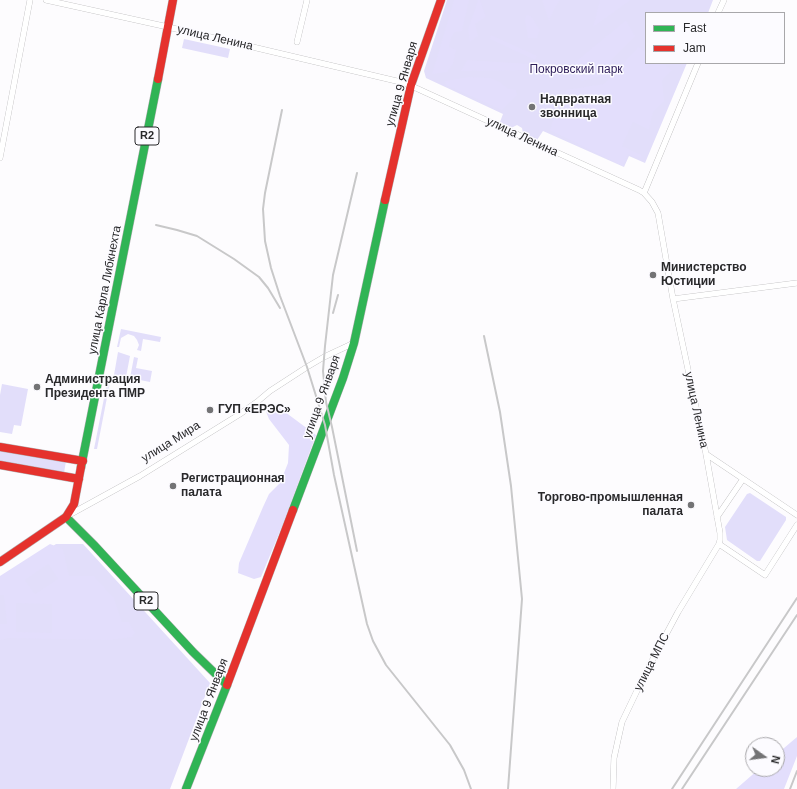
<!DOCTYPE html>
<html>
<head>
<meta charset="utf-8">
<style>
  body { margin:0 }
  #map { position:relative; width:797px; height:789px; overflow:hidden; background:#fdfcfe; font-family:Helvetica,sans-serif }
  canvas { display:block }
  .legend { position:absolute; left:645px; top:12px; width:140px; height:52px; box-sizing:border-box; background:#fcfbff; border:1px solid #a8a7aa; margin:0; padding:5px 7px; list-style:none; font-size:12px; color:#29292b }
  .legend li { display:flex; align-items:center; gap:8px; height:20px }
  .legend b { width:20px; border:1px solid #a8a7aa }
  .north { position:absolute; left:745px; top:737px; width:40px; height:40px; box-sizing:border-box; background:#fcfbff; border:1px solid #a8a7aa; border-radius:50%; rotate:104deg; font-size:11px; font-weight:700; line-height:16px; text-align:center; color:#29292b }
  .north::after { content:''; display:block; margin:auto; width:14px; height:18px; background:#737375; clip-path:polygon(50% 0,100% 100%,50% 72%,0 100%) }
</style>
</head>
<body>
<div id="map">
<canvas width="797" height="789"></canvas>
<ul class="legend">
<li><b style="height:5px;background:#30b455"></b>Fast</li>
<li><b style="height:5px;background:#e5322d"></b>Jam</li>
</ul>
<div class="north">N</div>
</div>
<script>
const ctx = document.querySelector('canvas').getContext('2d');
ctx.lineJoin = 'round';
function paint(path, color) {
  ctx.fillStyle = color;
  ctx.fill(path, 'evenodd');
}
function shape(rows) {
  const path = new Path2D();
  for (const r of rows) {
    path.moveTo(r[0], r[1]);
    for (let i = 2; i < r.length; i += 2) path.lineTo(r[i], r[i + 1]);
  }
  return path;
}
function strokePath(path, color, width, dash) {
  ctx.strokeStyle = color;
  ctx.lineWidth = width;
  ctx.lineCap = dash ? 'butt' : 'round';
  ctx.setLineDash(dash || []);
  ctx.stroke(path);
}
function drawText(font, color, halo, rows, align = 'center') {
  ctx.font = font + ' Helvetica,sans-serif';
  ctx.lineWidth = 3;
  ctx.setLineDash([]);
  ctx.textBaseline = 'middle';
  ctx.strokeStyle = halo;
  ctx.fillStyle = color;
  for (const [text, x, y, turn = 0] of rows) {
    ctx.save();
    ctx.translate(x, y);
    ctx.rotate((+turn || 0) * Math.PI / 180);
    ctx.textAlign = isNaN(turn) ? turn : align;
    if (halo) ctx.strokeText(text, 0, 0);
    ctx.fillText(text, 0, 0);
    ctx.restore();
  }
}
paint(shape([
  [447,0,713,0,708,13,646,13,646,63,687,63,645,163,629,156,624,167,543,131,537,140,523,133,522,128,517,125,511,128,500,122,503,114,426,78,424,71],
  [184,39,230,49,228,58,182,48],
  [121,329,161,337,160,342,143,339,141,351,137,350,139,345,137,340,134,336,128,334,121,338,119,347,117,347],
  [118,352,130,356,126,377,114,375],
  [134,357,138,358,136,368,152,371,150,382,130,378],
  [108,382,110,382,97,449,94,449,107,383],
  [2,384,28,389,21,426,14,425,12,434,0,432,0,395],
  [0,449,66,461,64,473,0,461],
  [750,493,786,517,786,520,760,561,757,561,727,540,725,527,747,494],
  [56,544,83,544,210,683,170,789,0,789,0,581]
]), '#e2defa');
paint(shape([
  [454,0,469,0,462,31,455,32,451,38,449,47,456,50,453,64,447,72,432,74],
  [478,0,480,0,486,17,475,24,478,36,470,42,468,29],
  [542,0,560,0,554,10,549,21],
  [600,0,631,0,593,27],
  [526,15,531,16,540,30,537,38,528,38,525,20],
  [626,20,635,36,610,61,608,74,582,81,572,74,575,62],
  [491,35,537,56,535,60,490,39],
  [638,47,646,52,646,63,662,63,672,70,662,81,664,101,653,112,649,130,633,122,622,146,641,155,642,158,634,157,628,154,623,166,550,130,560,99,566,90,604,84],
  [467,60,529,64,526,70,461,71],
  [469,77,491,78,501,83,509,89,516,90,517,95,502,110,446,85,445,81],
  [268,404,281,409,316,435,283,524,261,577,254,579,238,573,239,563,263,507,269,494,280,483,288,463,289,445,269,419,265,409],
  [50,544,63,549,69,576,94,576,114,598,122,622,129,622,135,633,132,637,109,640,9,638,0,640,0,624,7,624,4,595,0,595,0,576],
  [48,564,58,579,35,594,25,580],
  [16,603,52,604,52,633,16,632],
  [797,737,797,756,784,789,736,789,759,769,777,769,777,754]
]), '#e3defc');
const street = shape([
  [46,0,168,27,405,83,639,190,644,193,652,202,658,213,673,299,706,454,720,533,720,540,719,544,678,612,645,674,622,722,614,758,613,789],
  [718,13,724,0],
  [297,42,307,0],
  [0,158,30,0],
  [644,193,698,63],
  [673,299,797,283],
  [706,454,797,515],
  [69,515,140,476,240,414,257,402,270,391,307,367,324,357,354,343],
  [717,517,743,479],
  [719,544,765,575,797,525]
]);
const fast = shape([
  [81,467,158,79],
  [293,510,343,378,354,343,385,200],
  [66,517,94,545,193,652,227,685,186,789]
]);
const jam = shape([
  [158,79,173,0],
  [385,200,411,85,441,0],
  [0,447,83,461],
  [0,465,79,479],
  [0,562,66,517,74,504,81,467],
  [227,685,293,510]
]);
strokePath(street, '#b1b0b2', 6);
strokePath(fast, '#b1b0b2', 9);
strokePath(jam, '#b1b0b2', 9);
strokePath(street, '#fff', 5.5);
strokePath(fast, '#30b455', 8);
strokePath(jam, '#e5322d', 8);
strokePath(shape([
  [282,110,265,193,263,209,265,241,271,268,280,296,307,367,325,425,334,475,367,624,373,641,386,665,450,745,464,770,471,789],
  [156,225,177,230,197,236,234,259,259,277,268,288,280,308],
  [333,313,338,295],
  [484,336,500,412,511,486,522,599,508,789],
  [357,551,332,427,326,402,323,371,325,346,333,275,357,173],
  [672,789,797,598],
  [682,789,797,615],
  [790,789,797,771]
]), '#c8c8c9', 2);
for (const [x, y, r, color] of [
  [532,107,4,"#737375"],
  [653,275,4,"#737375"],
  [37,387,4,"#737375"],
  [210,410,4,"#737375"],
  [173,486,4,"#737375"],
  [691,505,4,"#737375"]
]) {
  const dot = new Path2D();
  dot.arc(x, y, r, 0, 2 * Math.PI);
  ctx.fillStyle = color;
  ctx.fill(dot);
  strokePath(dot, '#fcfbff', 1.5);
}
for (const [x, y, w] of [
  [147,136,24],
  [146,601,24]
]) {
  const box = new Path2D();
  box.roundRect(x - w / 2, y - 9, w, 18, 3);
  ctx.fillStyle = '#fcfbff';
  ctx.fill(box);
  strokePath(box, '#29292b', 1);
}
drawText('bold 11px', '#29292b', null, [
  ["R2",147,136],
  ["R2",146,601]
]);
drawText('12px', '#29292b', '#fcfbff', [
  ["улица Ленина",215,38,13],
  ["улица 9 Января",402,84,-74],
  ["улица Ленина",522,137,25],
  ["улица Карла Либкнехта",105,290,-79],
  ["улица 9 Января",322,397,-70],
  ["улица Ленина",696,410,78],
  ["улица Мира",171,442,-32],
  ["улица МПС",652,662,-63],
  ["улица 9 Января",209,700,-69]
]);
drawText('12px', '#2d1d59', '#fcfbff', [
  ["Покровский парк",576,70]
]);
drawText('bold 12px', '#29292b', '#fcfbff', [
  ["Надвратная",540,100],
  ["звонница",540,114],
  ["Министерство",661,268],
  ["Юстиции",661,282],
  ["Администрация",45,380],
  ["Президента ПМР",45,394],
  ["ГУП «ЕРЭС»",218,410],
  ["Регистрационная",181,479],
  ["палата",181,493],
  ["Торгово-промышленная",683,498,"right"],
  ["палата",683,512,"right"]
], 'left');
</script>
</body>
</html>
